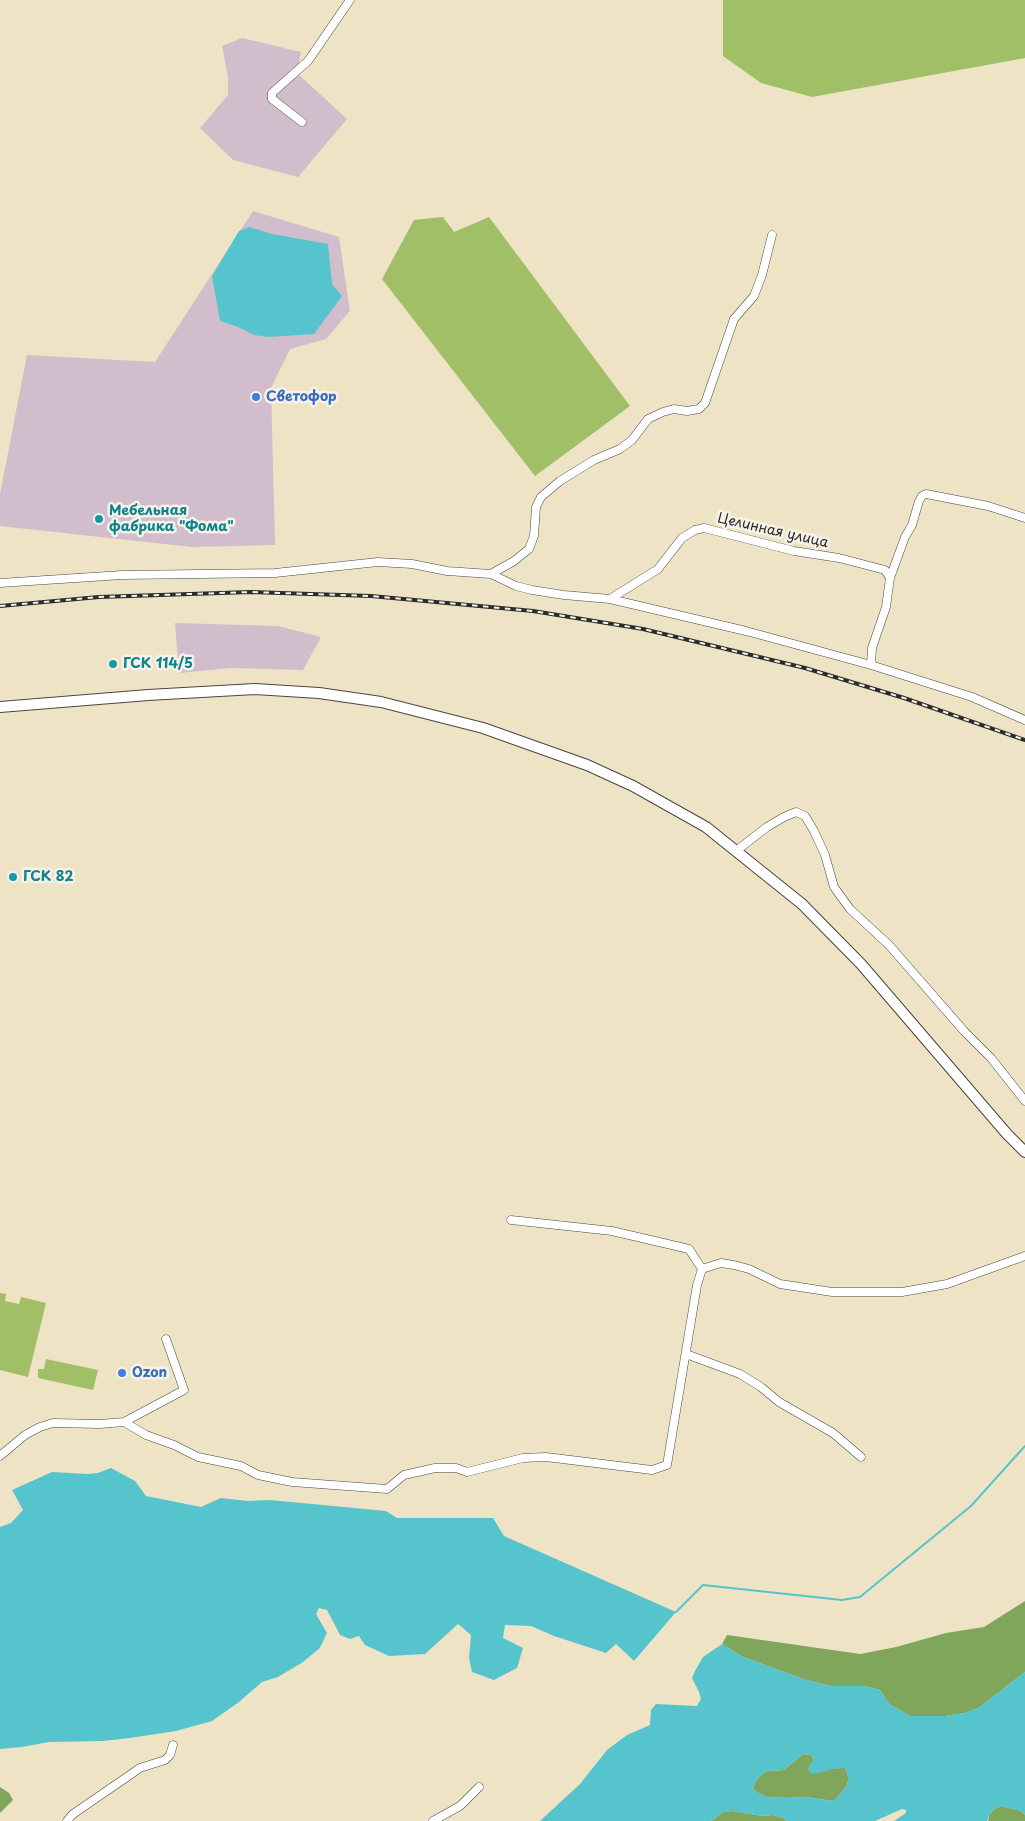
<!DOCTYPE html>
<html>
<head>
<meta charset="utf-8">
<style>
  body { margin:0 }
  canvas { display:block; background:#efe3c5 }
</style>
</head>
<body>
<canvas width="1025" height="1821"></canvas>
<script>
const ctx = document.querySelector('canvas').getContext('2d');
ctx.lineJoin = 'round';
function paint(path, color) {
  ctx.fillStyle = color;
  ctx.fill(path, 'evenodd');
}
function shape(rows) {
  const path = new Path2D();
  for (const r of rows) {
    path.moveTo(r[0], r[1]);
    for (let i = 2; i < r.length; i += 2) path.lineTo(r[i], r[i + 1]);
  }
  return path;
}
function strokePath(path, color, width, dash) {
  ctx.strokeStyle = color;
  ctx.lineWidth = width;
  ctx.lineCap = dash ? 'butt' : 'round';
  ctx.setLineDash(dash || []);
  ctx.stroke(path);
}
function drawText(font, color, halo, rows, align = 'center') {
  ctx.font = font + ' "Playpen Sans",sans-serif';
  ctx.lineWidth = 5;
  ctx.setLineDash([]);
  ctx.textBaseline = 'middle';
  ctx.strokeStyle = halo;
  ctx.fillStyle = color;
  for (const [text, x, y, turn = 0] of rows) {
    ctx.save();
    ctx.translate(x, y);
    ctx.rotate((+turn || 0) * Math.PI / 180);
    ctx.textAlign = isNaN(turn) ? turn : align;
    if (halo) ctx.strokeText(text, 0, 0);
    ctx.fillText(text, 0, 0);
    ctx.restore();
  }
}
paint(shape([
  [242,38,301,52,297,73,347,119,298,177,233,160,200,128,228,95,228,76,222,46],
  [253,211,339,237,350,311,326,339,290,349,271,388,275,545,192,547,0,526,0,494,27,355,155,362],
  [175,623,278,626,321,637,303,670,231,668,179,673]
]), '#d1bdcb');
paint(shape([
  [723,0,1025,0,1025,58,812,97,761,83,723,56],
  [443,217,454,232,489,217,630,406,535,476,382,279,414,220],
  [0,1293,6,1294,5,1301,19,1304,21,1297,46,1303,28,1377,0,1370],
  [46,1359,98,1370,93,1390,38,1378,38,1369,44,1369]
]), '#a1bf67');
paint(shape([
  [1025,1601,1025,1672,980,1707,965,1713,945,1716,910,1716,889,1704,880,1690,864,1686,831,1686,806,1680,743,1657,722,1644,727,1635,860,1654,896,1647,946,1633,984,1627],
  [803,1754,811,1755,814,1759,808,1769,845,1768,849,1779,846,1787,836,1799,833,1801,806,1797,787,1798,766,1797,756,1792,753,1789,755,1782,760,1776,767,1771,784,1770],
  [0,1787,9,1793,13,1800,0,1813],
  [1001,1806,1021,1811,1025,1815,1025,1821,988,1821,989,1815,994,1809],
  [731,1811,763,1816,772,1815,784,1818,787,1821,711,1821,723,1812]
]), '#80a65c');
paint(shape([
  [249,227,272,234,328,244,332,284,342,296,314,334,268,337,254,335,238,327,220,321,212,276,239,231],
  [111,1468,135,1481,146,1496,201,1507,221,1498,248,1501,270,1500,386,1511,397,1518,493,1518,504,1536,676,1612,634,1661,616,1644,606,1653,554,1636,531,1626,505,1625,503,1638,523,1648,517,1668,494,1680,472,1672,469,1658,471,1635,458,1624,425,1654,389,1656,365,1645,359,1636,350,1639,340,1635,327,1610,319,1608,316,1614,327,1633,320,1648,303,1662,278,1677,262,1682,239,1702,212,1721,176,1731,130,1738,103,1741,49,1742,22,1747,0,1749,0,1527,11,1523,23,1510,12,1490,52,1472,87,1474,98,1473],
  [722,1644,743,1657,806,1680,831,1686,864,1686,880,1690,889,1704,910,1716,945,1716,965,1713,980,1707,1025,1672,1025,1815,1021,1811,1001,1806,994,1809,989,1815,987,1821,894,1821,906,1813,906,1810,902,1809,875,1821,787,1821,784,1818,772,1815,763,1816,731,1811,723,1812,711,1821,540,1821,580,1784,607,1750,627,1735,650,1725,651,1710,656,1704,697,1706,701,1699,699,1692,692,1678,695,1671,703,1657],
  [803,1754,811,1755,814,1758,808,1769,810,1773,814,1774,833,1769,845,1768,849,1779,846,1787,836,1799,833,1801,806,1797,787,1798,767,1797,756,1792,753,1789,755,1782,760,1776,767,1771,784,1770]
]), '#56c4cd');
strokePath(shape([
  [676,1612,703,1585,842,1600,860,1597,971,1506,1025,1446]
]), '#56c4cd', 2);
const minor = shape([
  [302,122,272,99,272,93,308,61,350,0],
  [491,574,516,586,532,590,564,595,610,599,746,631,871,665,972,697,1025,720],
  [0,583,122,575,275,573,378,562,412,564,447,571,491,574,514,561,529,549,534,536,536,507,541,497,560,481,594,460,620,449,632,440,648,419,663,412,674,409,687,411,699,409,705,403,734,319,754,296,762,275,772,235],
  [610,599,658,569,682,538,695,530,704,528,794,551,839,558,885,570,890,578],
  [871,665,872,648,886,607,890,578,905,537,912,525,919,501,922,496,926,494,988,506,1025,518],
  [736,851,767,827,784,817,796,812,805,816,814,831,825,855,834,887,850,909,889,945,964,1031,991,1058,1025,1101],
  [511,1220,612,1231,689,1249,702,1269],
  [686,1354,740,1374,761,1387,779,1402,833,1433,861,1457],
  [124,1422,146,1435,174,1445,198,1457,241,1466,258,1475,292,1482,387,1489,404,1475,435,1468,456,1468,467,1472,523,1458,546,1457,652,1470,667,1465,697,1285,702,1269,721,1263,734,1265,749,1269,780,1284,832,1292,902,1292,947,1284,1025,1256],
  [0,1456,25,1435,40,1427,53,1423,100,1424,124,1422,184,1390,166,1339],
  [67,1821,73,1814,140,1768,165,1760,170,1755,173,1745],
  [433,1821,460,1806,479,1787]
]);
const major = shape([
  [0,707,148,695,255,689,319,693,381,702,483,728,587,765,633,786,706,827,802,904,861,964,1007,1134,1025,1152]
]);
strokePath(minor, '#484742', 9);
strokePath(major, '#484742', 12);
strokePath(minor, '#fff', 8);
strokePath(major, '#fff', 10);
const rail = shape([
  [0,606,99,597,251,592,371,596,533,611,643,629,805,668,904,698,1025,740]
]);
strokePath(rail, '#2b2b2b', 4);
strokePath(rail, '#f7f3e8', 2, [5.5]);
for (const [x, y, r, color] of [
  [256,397,5,"#3f7fe0"],
  [99,519,5,"#0f9aa8"],
  [113,664,5,"#0f9aa8"],
  [13,877,5,"#0f9aa8"],
  [122,1373,5,"#3f7fe0"]
]) {
  const dot = new Path2D();
  dot.arc(x, y, r, 0, 2 * Math.PI);
  ctx.fillStyle = color;
  ctx.fill(dot);
  strokePath(dot, '#f7f3e8', 2);
}
drawText('bold 14px', '#366cbe', '#f7f3e8', [
  ["Светофор",266,397],
  ["Ozon",132,1373]
], 'left');
drawText('bold 14px', '#0d838f', '#f7f3e8', [
  ["Мебельная",109,511],
  ["фабрика \"Фома\"",109,527],
  ["ГСК 114/5",123,664],
  ["ГСК 82",23,877]
], 'left');
drawText('14px', '#2b2b2b', '#f7f3e8', [
  ["Целинная улица",773,531,13]
]);
</script>
</body>
</html>
